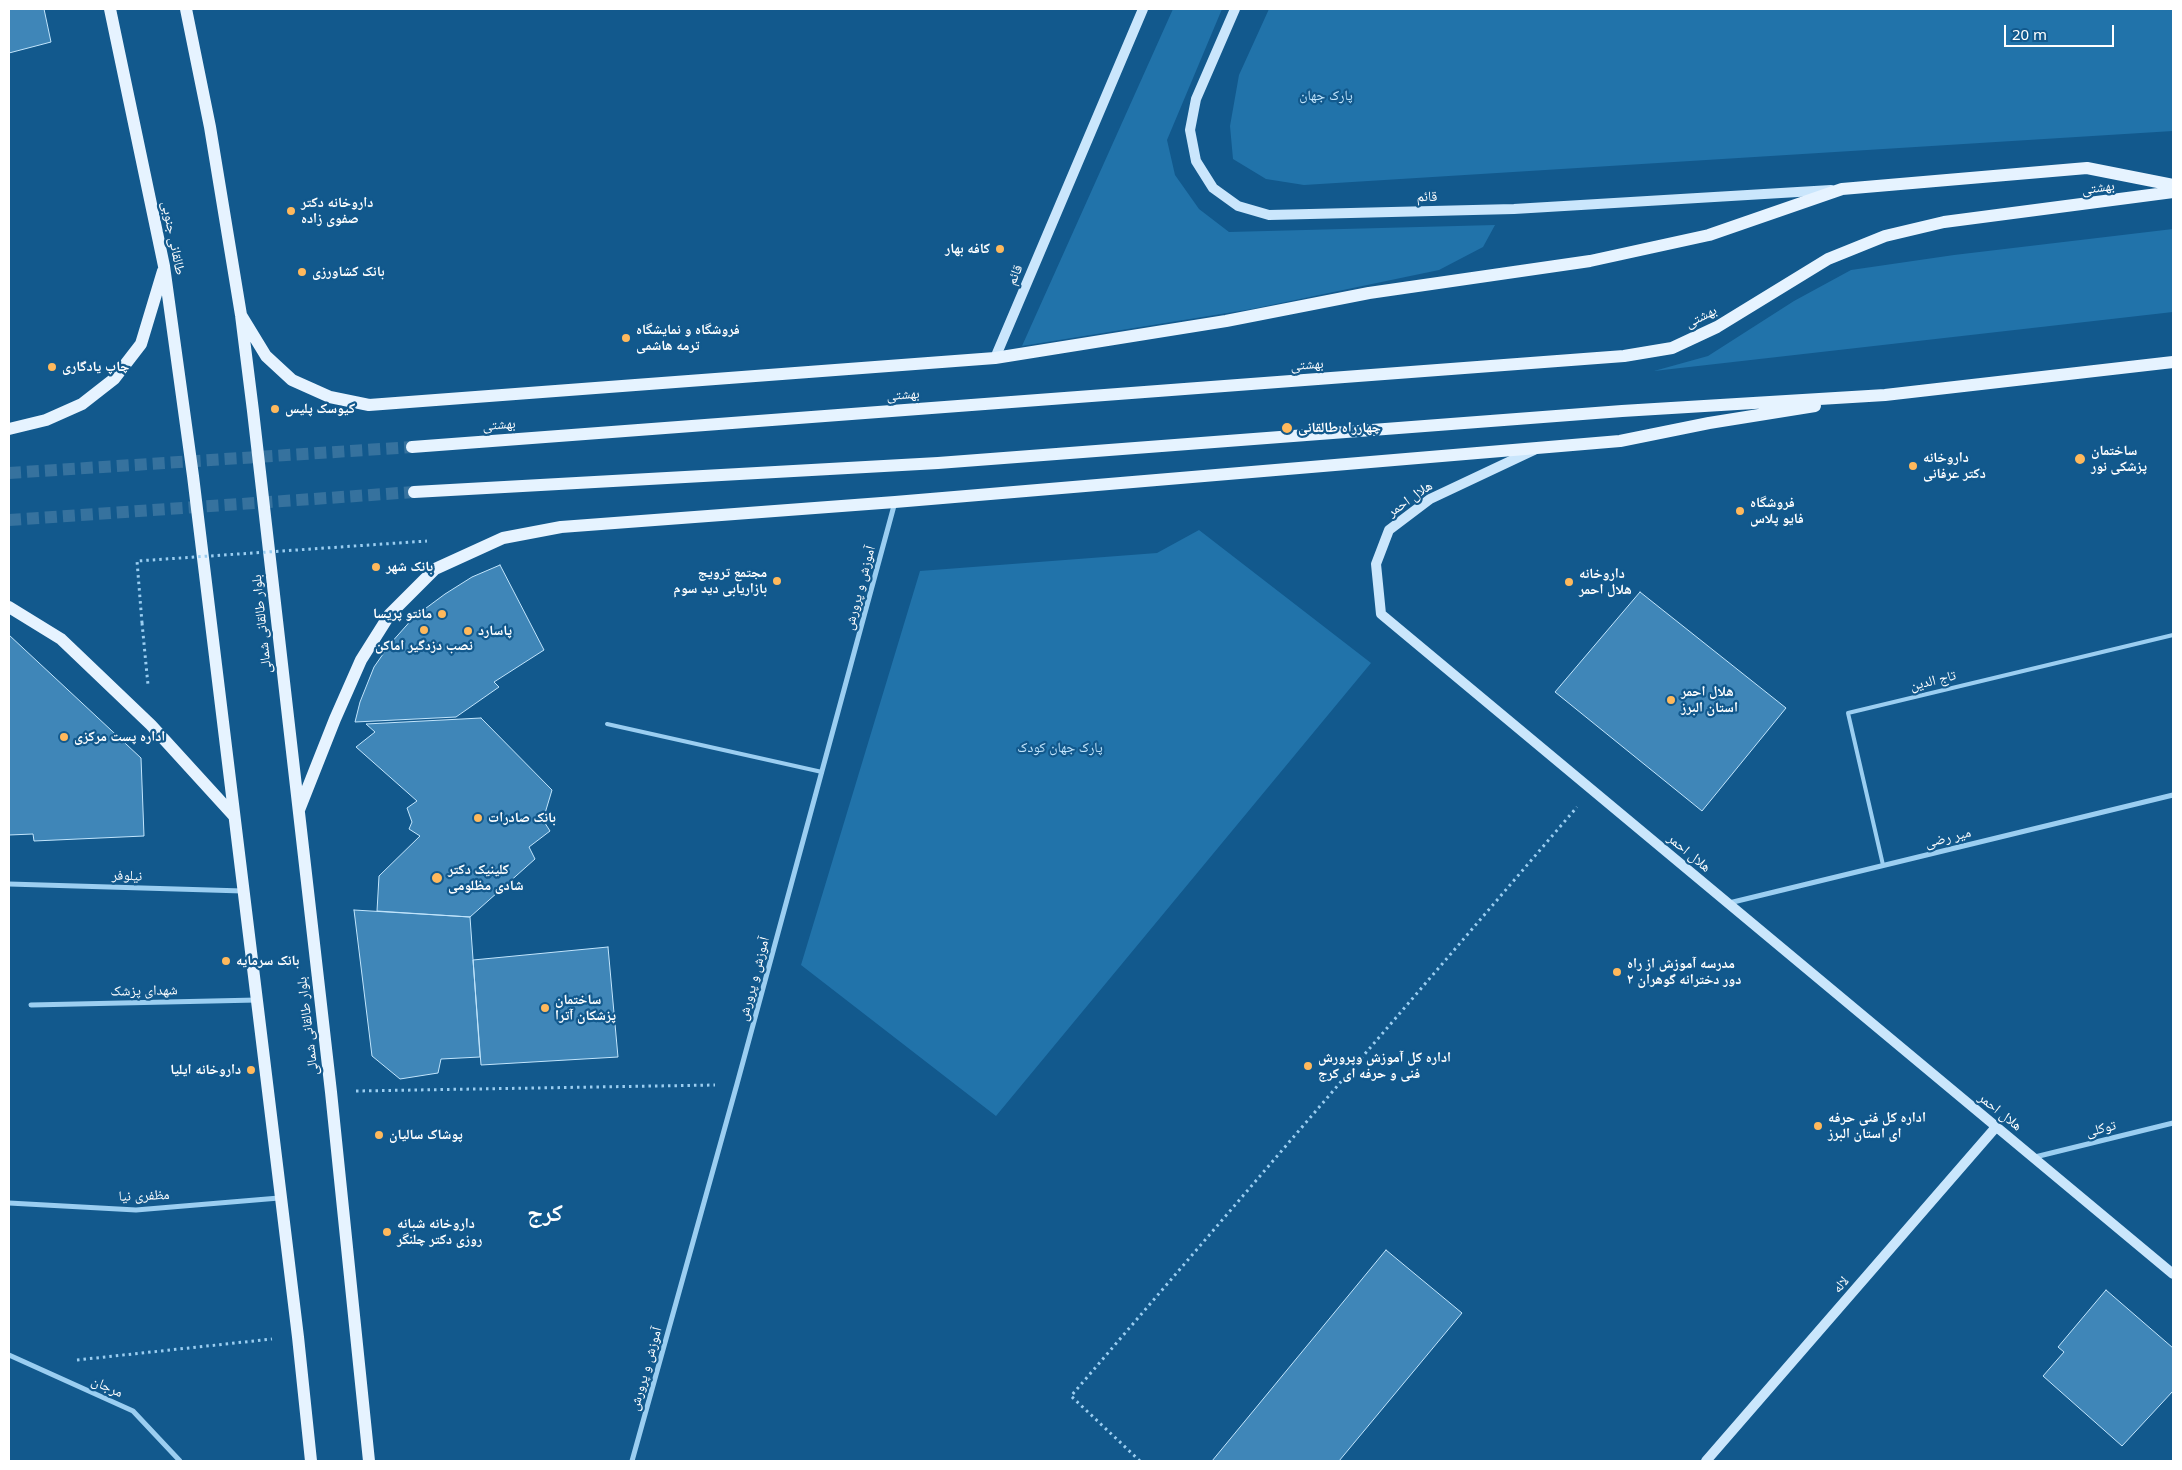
<!DOCTYPE html>
<html>
<head>
<meta charset="utf-8">
<style>
  body { margin:0 }
  #map { position:relative; width:2182px; height:1470px; overflow:hidden; background:#12598d; font-family:"Noto Sans",sans-serif }
  canvas { display:block }
  .frame { position:absolute; inset:0; border:10px solid #fff; pointer-events:none }
  .scale { position:absolute; left:2004px; top:25px; width:110px; height:22px; box-sizing:border-box; border:2px solid #fff; border-top:0; padding-left:6px; font-size:15px; line-height:18px; white-space:nowrap; color:#fff; -webkit-text-stroke:4px #12598d; paint-order:stroke }
</style>
</head>
<body>
<div id="map">
<canvas width="2182" height="1470"></canvas>
<div class="frame"></div>
<div class="scale">20 m</div>
</div>
<script>
const ctx = document.querySelector('canvas').getContext('2d');
ctx.lineJoin = 'round';
function paint(path, color) {
  ctx.fillStyle = color;
  ctx.fill(path, 'evenodd');
}
function shape(rows) {
  const path = new Path2D();
  for (const r of rows) {
    path.moveTo(r[0], r[1]);
    for (let i = 2; i < r.length; i += 2) path.lineTo(r[i], r[i + 1]);
  }
  return path;
}
function strokePath(path, color, width, dash) {
  ctx.strokeStyle = color;
  ctx.lineWidth = width;
  ctx.lineCap = dash ? 'butt' : 'round';
  ctx.setLineDash(dash || []);
  ctx.stroke(path);
}
function drawText(font, color, halo, rows, align = 'center') {
  ctx.font = font + ' "Noto Sans","Noto Naskh Arabic",sans-serif';
  ctx.lineWidth = 4.5;
  ctx.setLineDash([]);
  ctx.textBaseline = 'middle';
  ctx.strokeStyle = halo;
  ctx.fillStyle = color;
  for (const [text, x, y, turn = 0] of rows) {
    ctx.save();
    ctx.translate(x, y);
    ctx.rotate((+turn || 0) * Math.PI / 180);
    ctx.textAlign = isNaN(turn) ? turn : align;
    if (halo) ctx.strokeText(text, 0, 0);
    ctx.fillText(text, 0, 0);
    ctx.restore();
  }
}
paint(shape([
  [1173,9,1222,9,1167,140,1175,175,1199,209,1229,232,1495,225,1483,247,1439,270,1252,309,1022,346],
  [1269,9,2173,9,2173,131,1304,185,1266,179,1233,159,1230,126,1239,75],
  [2173,229,2173,312,1654,371,1708,356,1794,301,1851,270,1954,255],
  [1199,530,1371,663,996,1116,801,965,920,571,1157,553]
]), '#2173aa');
const building = shape([
  [9,9,44,9,51,42,9,53,9,9],
  [500,565,544,650,494,682,499,687,456,717,355,722,360,702,374,667,390,644,414,617,445,594,472,577,500,565],
  [1640,592,1786,708,1702,811,1555,692,1640,592],
  [9,635,141,758,144,836,34,841,33,834,9,835,9,635],
  [481,718,552,790,543,820,550,831,529,847,535,859,470,917,377,911,379,876,420,836,409,829,412,822,407,808,417,801,356,747,375,732,366,724,481,718],
  [354,910,470,917,480,1057,441,1059,438,1073,400,1079,372,1056,354,910],
  [608,947,618,1057,481,1065,473,960,608,947],
  [1386,1250,1462,1313,1339,1461,1212,1461,1386,1250],
  [2106,1290,2173,1348,2173,1391,2122,1446,2043,1376,2064,1352,2058,1347,2106,1290]
]);
paint(building, '#3f86b8');
strokePath(building, '#c2e5fc', 1);
strokePath(shape([
  [9,473,412,447],
  [9,520,414,492]
]), '#36729e', 12, [12, 6]);
strokePath(shape([
  [142,623,148,685],
  [356,1091,715,1085],
  [77,1360,272,1339],
  [1140,1461,1071,1396,1577,807]
]), '#9bcef1', 3, [2.5, 4]);
strokePath(shape([
  [607,724,822,772],
  [1883,865,1848,713,2173,635]
]), '#9bcef1', 4);
strokePath(shape([
  [9,884,243,891],
  [1729,903,2173,795],
  [31,1005,257,1000],
  [2035,1157,2173,1123],
  [9,1203,136,1210,279,1198],
  [9,1355,133,1411,180,1461],
  [632,1461,737,1084,895,502]
]), '#9bcef1', 5);
strokePath(shape([
  [1235,9,1196,99,1190,130,1196,161,1213,188,1238,206,1269,215,1514,209,1831,190],
  [995,358,1143,9],
  [1534,450,1430,499,1389,530,1376,564,1381,614,2173,1274],
  [1706,1461,1996,1127]
]), '#cae6fc', 10);
strokePath(shape([
  [110,9,164,266,193,476,298,1337,311,1461],
  [186,9,210,127,241,315,253,411,331,1092,369,1461],
  [241,315,266,356,292,380,330,397,369,405,995,358,1226,321,1369,293,1590,261,1709,235,1842,189,2087,168,2173,185],
  [9,429,46,420,82,404,114,379,141,344,163,271],
  [412,447,1624,356,1672,348,1717,327,1828,259,1885,236,1944,222,2173,192],
  [414,492,938,463,1622,411,1885,395,2173,362],
  [9,607,61,639,151,725,234,816],
  [299,810,335,719,361,660,390,614,435,569,503,538,561,527,895,502,1620,441,1709,423,1815,406]
]), '#e6f3ff', 12);
strokePath(shape([
  [142,623,137,561,427,541]
]), '#9bcef1', 3, [2.5, 4]);
for (const [x, y, r, color] of [
  [291,211,5,"#ffb95c"],
  [1000,249,5,"#ffb95c"],
  [302,272,5,"#ffb95c"],
  [626,338,5,"#ffb95c"],
  [52,367,5,"#ffb95c"],
  [275,409,5,"#ffb95c"],
  [1287,428,6,"#ffb95c"],
  [2080,459,6,"#ffb95c"],
  [1913,466,5,"#ffb95c"],
  [1740,511,5,"#ffb95c"],
  [376,567,5,"#ffb95c"],
  [777,581,5,"#ffb95c"],
  [1569,582,5,"#ffb95c"],
  [442,614,5,"#ffb95c"],
  [424,630,5,"#ffb95c"],
  [468,631,5,"#ffb95c"],
  [1671,700,5,"#ffb95c"],
  [64,737,5,"#ffb95c"],
  [478,818,5,"#ffb95c"],
  [437,878,6,"#ffb95c"],
  [226,961,5,"#ffb95c"],
  [1617,972,5,"#ffb95c"],
  [545,1008,5,"#ffb95c"],
  [1308,1066,5,"#ffb95c"],
  [251,1070,5,"#ffb95c"],
  [1818,1126,5,"#ffb95c"],
  [379,1135,5,"#ffb95c"],
  [387,1232,5,"#ffb95c"]
]) {
  const dot = new Path2D();
  dot.arc(x, y, r, 0, 2 * Math.PI);
  ctx.fillStyle = color;
  ctx.fill(dot);
  strokePath(dot, '#12598d', 2);
}
drawText('14px', '#c2e5fc', '#12598d', [
  ["پارک جهان",1326,96],
  ["پارک جهان کودک",1060,748]
]);
drawText('14px', '#fff', '#12598d', [
  ["بهشتى",2098,188,-8],
  ["قائم",1427,197,-1],
  ["طالقانی جنوبی",173,238,79],
  ["قائم",1015,275,-67],
  ["بهشتى",1701,317,-27],
  ["بهشتى",1307,365,-4],
  ["بهشتى",903,395,-4],
  ["بهشتى",499,425,-4],
  ["هلال احمر",1410,499,-35],
  ["آموزش و پرورش",860,588,-75],
  ["بلوار طالقانی شمالی",262,624,-96],
  ["تاج الدین",1933,681,-14],
  ["میر رضی",1948,838,-14],
  ["هلال احمر",1689,853,40],
  ["نیلوفر",127,876,2],
  ["آموزش و پرورش",754,979,-75],
  ["شهدای پزشک",144,991,-1],
  ["بلوار طالقانی شمالی",308,1026,-97],
  ["هلال احمر",2000,1112,39],
  ["توکلی",2101,1129,-14],
  ["مظفری نیا",144,1196,-2],
  ["لاله",1841,1285,-49],
  ["آموزش و پرورش",646,1369,-74],
  ["مرجان",107,1387,24]
]);
drawText('bold 14px', '#fff', '#12598d', [
  ["داروخانه دکتر",301,203],
  ["صفوی زاده",301,219],
  ["کافه بهار",990,249,"right"],
  ["بانک کشاورزی",312,272],
  ["فروشگاه و نمايشگاه",636,330],
  ["ترمه هاشمى",636,346],
  ["چاپ یادگاری",62,367],
  ["کیوسک پلیس",285,409],
  ["چهارراه طالقانی",1298,428],
  ["ساختمان",2091,451],
  ["پزشکی نور",2091,467],
  ["داروخانه",1923,458],
  ["دکتر عرفانی",1923,474],
  ["فروشگاه",1750,503],
  ["فایو پلاس",1750,519],
  ["بانک شهر",386,567],
  ["مجتمع ترویج",767,573,"right"],
  ["بازاریابی دید سوم",767,589,"right"],
  ["داروخانه",1579,574],
  ["هلال احمر",1579,590],
  ["مانتو پریسا",432,614,"right"],
  ["پاسارد",478,631],
  ["نصب دزدگیر اماکن",424,646,"center"],
  ["هلال احمر",1681,692],
  ["استان البرز",1681,708],
  ["اداره پست مرکزی",74,737],
  ["بانک صادرات",488,818],
  ["کلینیک دکتر",448,870],
  ["شادی مظلومی",448,886],
  ["بانک سرمایه",236,961],
  ["مدرسه آموزش از راه",1627,964],
  ["دور دخترانه گوهران ۲",1627,980],
  ["ساختمان",555,1000],
  ["پزشکان آترا",555,1016],
  ["اداره کل آموزش وپرورش",1318,1058],
  ["فنی و حرفه ای کرج",1318,1074],
  ["داروخانه ایلیا",241,1070,"right"],
  ["اداره کل فنی حرفه",1828,1118],
  ["ای استان البرز",1828,1134],
  ["پوشاک سالیان",389,1135],
  ["داروخانه شبانه",397,1224],
  ["روزی دکتر چلنگر",397,1240]
], 'left');
drawText('bold 24px', '#fff', '#12598d', [
  ["کرج",545,1214]
]);
</script>
</body>
</html>
